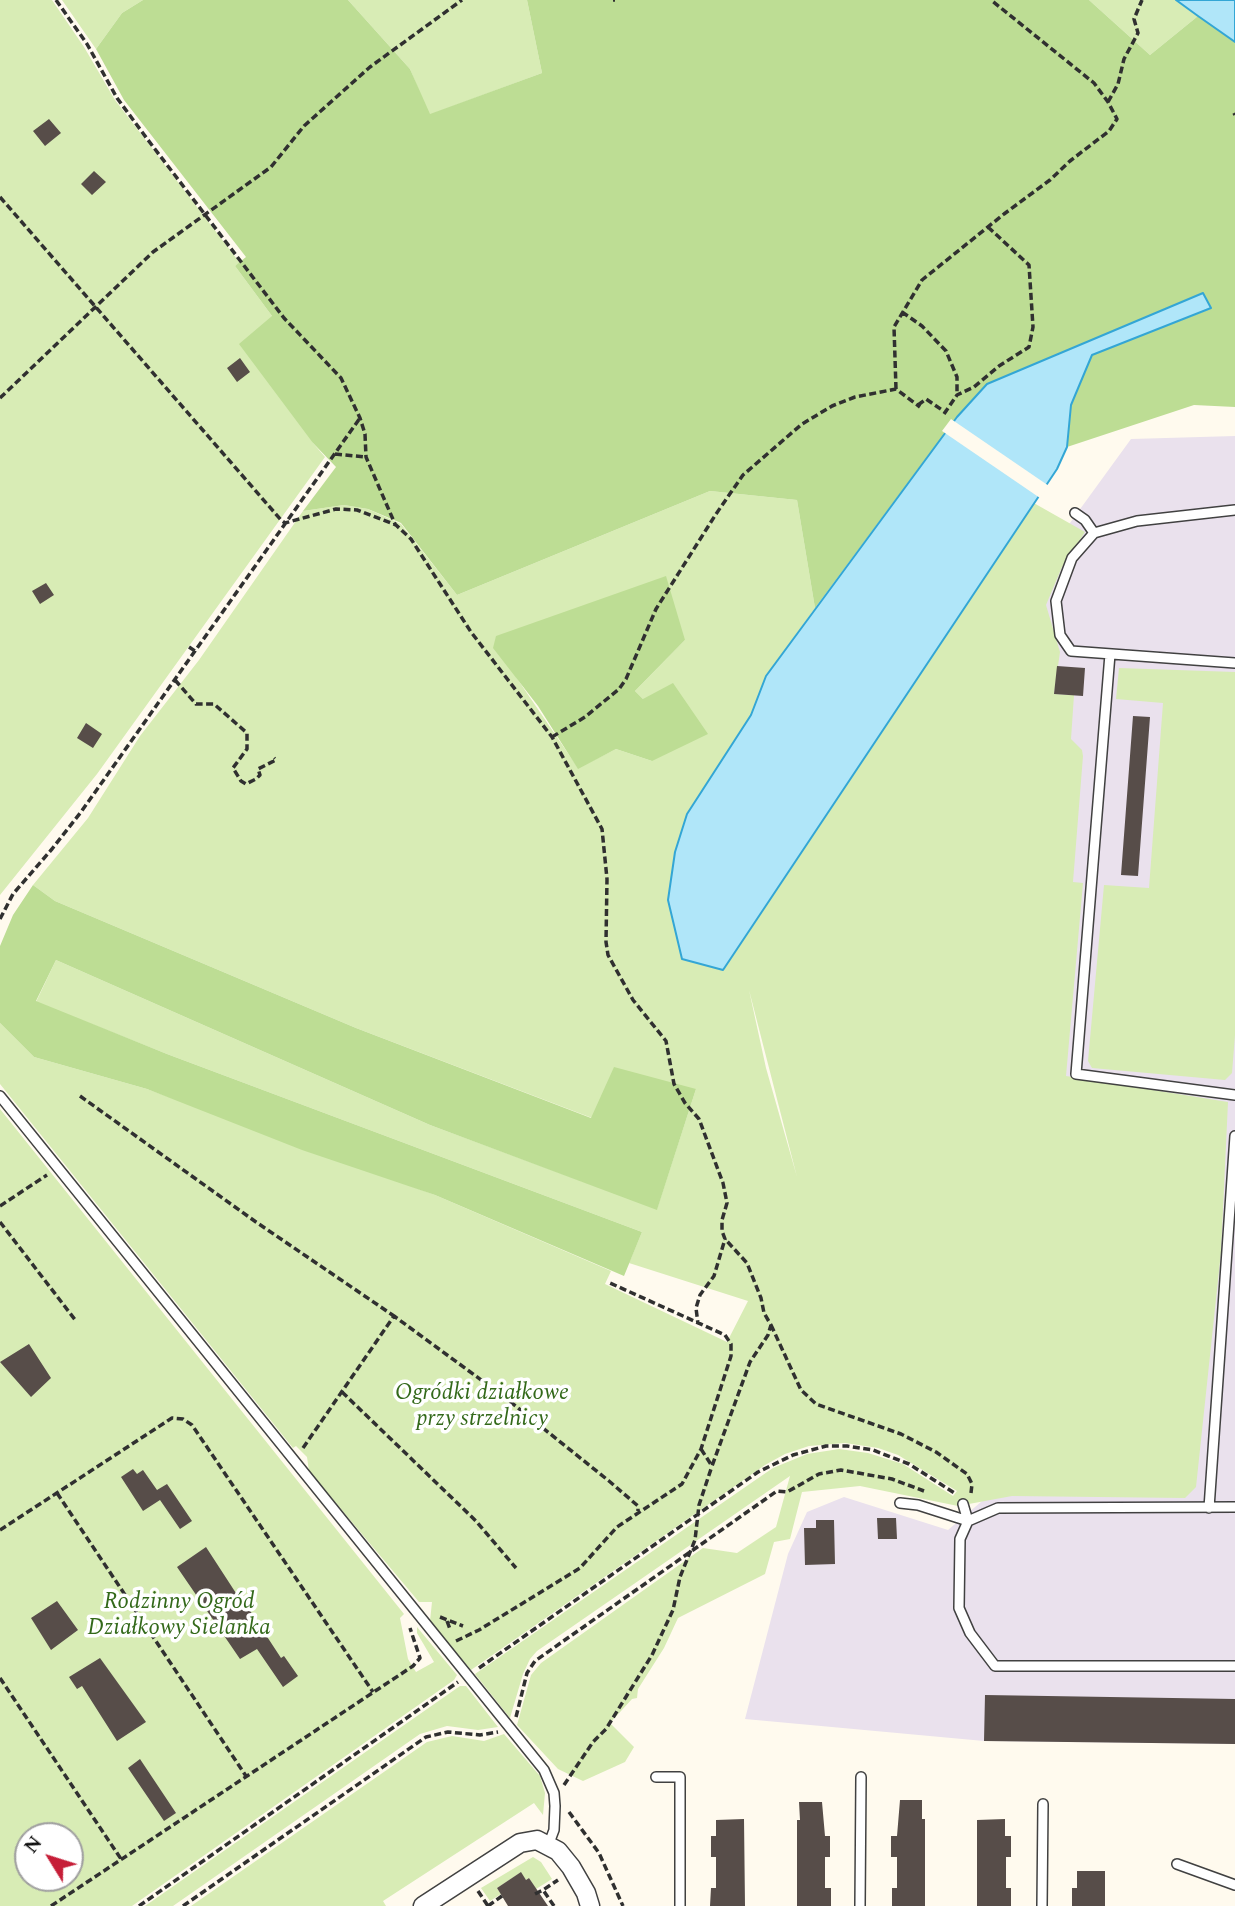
<!DOCTYPE html>
<html>
<head>
<meta charset="utf-8">
<style>
  body { margin:0 }
  #map { position:relative; width:1235px; height:1906px; overflow:hidden; background:#fffaee; font-family:Spectral,serif }
  canvas { display:block }
  .north { position:absolute; left:14px; top:1822px; width:70px; height:70px; box-sizing:border-box; background:#fff; border:2px solid #9f9f9f; border-radius:50%; rotate:308deg; font-size:19px; font-weight:700; line-height:28px; text-align:center; color:#0e0e0e }
  .north::after { content:''; display:block; margin:auto; width:24px; height:32px; background:#c61e38; clip-path:polygon(50% 0,100% 100%,50% 72%,0 100%) }
</style>
</head>
<body>
<div id="map">
<canvas width="1235" height="1906"></canvas>
<div class="north">N</div>
</div>
<script>
const ctx = document.querySelector('canvas').getContext('2d');
ctx.lineJoin = 'round';
function paint(path, color) {
  ctx.fillStyle = color;
  ctx.fill(path, 'evenodd');
}
function shape(rows) {
  const path = new Path2D();
  for (const r of rows) {
    path.moveTo(r[0], r[1]);
    for (let i = 2; i < r.length; i += 2) path.lineTo(r[i], r[i + 1]);
  }
  return path;
}
function strokePath(path, color, width, dash) {
  ctx.strokeStyle = color;
  ctx.lineWidth = width;
  ctx.lineCap = dash ? 'butt' : 'round';
  ctx.setLineDash(dash || []);
  ctx.stroke(path);
}
function drawText(font, color, halo, rows, align = 'center') {
  ctx.font = font + ' Spectral,serif';
  ctx.lineWidth = 7;
  ctx.setLineDash([]);
  ctx.textBaseline = 'middle';
  ctx.strokeStyle = halo;
  ctx.fillStyle = color;
  for (const [text, x, y, turn = 0] of rows) {
    ctx.save();
    ctx.translate(x, y);
    ctx.rotate((+turn || 0) * Math.PI / 180);
    ctx.textAlign = isNaN(turn) ? turn : align;
    if (halo) ctx.strokeText(text, 0, 0);
    ctx.fillText(text, 0, 0);
    ctx.restore();
  }
}
paint(shape([
  [1235,436,1235,1744,984,1741,745,1719,788,1554,807,1512,844,1497,948,1530,1028,1462,1022,589,1131,439]
]), '#eae1ed');
paint(shape([
  [0,0,52,0,84,47,115,100,240,263,235,266,272,316,313,443,325,457,97,774,0,895],
  [62,0,143,0,122,13,96,49],
  [348,0,527,0,542,73,429,115,410,69],
  [1089,0,1176,0,1198,16,1150,55],
  [710,491,797,500,815,608,766,676,751,715,687,814,722,969,1032,502,1085,532,1062,567,1046,605,1060,652,1054,694,1074,695,1071,739,1082,750,1083,756,1073,882,1083,883,1066,1076,1228,1102,1221,1252,1196,1487,1185,1498,1012,1496,958,1506,860,1486,802,1492,790,1539,774,1542,765,1574,678,1618,664,1648,638,1689,637,1698,632,1699,610,1723,634,1747,625,1762,583,1781,558,1769,517,1725,531,1675,541,1663,703,1548,737,1553,776,1527,790,1476,537,1651,530,1659,523,1674,510,1718,475,1674,754,1481,773,1468,807,1454,839,1449,868,1453,903,1464,953,1496,957,1491,898,1455,878,1448,845,1443,809,1446,785,1454,765,1465,471,1670,430,1621,432,1602,419,1602,309,1471,307,1457,296,1446,293,1448,0,1084,0,1023,34,1057,147,1089,435,1195,611,1271,605,1284,727,1342,748,1301,629,1263,642,1232,167,1054,36,1002,56,960,430,1125,657,1209,696,1089,592,1118,356,1028,55,901,33,885,88,818,140,736,199,660,303,511,344,505,368,509,401,524,457,595],
  [685,640,635,691,643,699,652,761,616,749,578,768,516,677],
  [749,990,797,1177,766,1068],
  [1119,668,1235,672,1235,1035,1232,1073,1225,1080,1092,1068,1088,1061,1104,885,1149,888,1163,703,1116,699],
  [0,1109,404,1614,400,1618,408,1659,416,1672,434,1662,417,1633,417,1627,457,1675,454,1680,132,1906,0,1906],
  [28,1836,70,1836,70,1878,28,1878],
  [460,1686,466,1686,498,1727,478,1730,447,1726,420,1734,173,1906,145,1906],
  [504,1734,540,1776,545,1793,543,1815,534,1803,383,1901,386,1906,191,1906,427,1742,452,1736,484,1741],
  [533,1857,541,1862,552,1879,536,1889,529,1878,526,1880,520,1873,497,1888,501,1894,490,1901,481,1888]
]), '#d8ecb5');
paint(shape([
  [143,0,348,0,410,69,430,114,542,73,527,0,1089,0,1150,55,1198,16,1235,42,1235,407,1194,405,1067,447,1071,406,1092,355,1210,309,1202,293,987,384,936,445,815,608,797,500,710,491,457,595,401,523,368,509,344,505,303,511,336,467,313,443,239,344,272,316,235,266,246,257,124,100,96,49,122,13],
  [666,576,685,640,635,691,643,699,673,683,708,734,652,761,616,749,578,769,538,706,493,648,496,636],
  [33,885,55,901,356,1028,591,1118,614,1067,696,1089,657,1210,430,1125,56,960,36,1001,167,1054,642,1232,624,1276,435,1195,302,1150,147,1089,34,1057,0,1023,0,946,13,915]
]), '#bddd94');
const water = shape([
  [1176,0,1235,0,1235,42,1198,16,1176,0],
  [1203,293,1211,308,1092,355,1071,405,1067,447,1057,469,723,970,682,959,668,900,675,852,687,814,751,715,766,676,957,417,987,384,1203,293]
]);
paint(water, '#b0e6f9');
strokePath(water, '#33a6d5', 2);
paint(shape([
  [951,419,1049,486,1040,498,942,431]
]), '#fffaee');
paint(shape([
  [49,119,61,133,45,146,33,131],
  [94,171,106,182,92,195,81,184],
  [240,358,250,372,237,382,227,368],
  [46,583,54,595,40,604,32,591],
  [1057,666,1085,668,1083,696,1054,694],
  [1133,716,1150,717,1138,876,1121,875],
  [86,723,102,734,93,748,77,738],
  [29,1344,51,1378,31,1397,0,1362],
  [133,1469,137,1474,143,1470,157,1490,167,1484,192,1521,180,1529,160,1500,143,1511,121,1477],
  [877,1518,896,1518,897,1539,878,1539],
  [816,1520,834,1520,835,1564,805,1565,804,1528,816,1528],
  [206,1547,245,1607,247,1606,281,1658,284,1656,298,1676,283,1687,257,1649,240,1659,177,1567],
  [57,1601,78,1630,51,1650,31,1618],
  [100,1658,146,1722,117,1741,82,1686,77,1689,69,1677],
  [985,1695,1235,1699,1235,1744,984,1741],
  [140,1759,176,1813,164,1821,128,1768],
  [900,1800,922,1800,922,1819,925,1819,925,1906,892,1906,892,1888,897,1888,897,1857,891,1857,891,1836,897,1836],
  [799,1802,822,1802,825,1836,830,1836,830,1857,825,1857,825,1888,831,1888,831,1906,797,1906,797,1820,800,1820],
  [744,1819,745,1906,710,1906,711,1888,716,1888,716,1857,711,1857,711,1836,716,1836,716,1820],
  [1005,1819,1005,1836,1011,1836,1011,1857,1006,1857,1006,1888,1011,1888,1011,1906,977,1906,977,1820],
  [1077,1871,1105,1871,1105,1906,1072,1906,1072,1888,1077,1888],
  [521,1872,526,1880,529,1878,548,1906,508,1906,497,1888]
]), '#574d49');
const lane = shape([
  [1235,510,1137,521,1094,533,1072,558,1056,601,1060,635,1071,651,1235,663],
  [1075,513,1085,520,1094,533],
  [1110,654,1076,1074,1235,1095],
  [0,1096,544,1770,554,1793,555,1806,554,1830,548,1846],
  [900,1503,918,1505,968,1521,960,1539,959,1608,970,1633,995,1666,1235,1666],
  [963,1504,968,1521,998,1508,1235,1507],
  [1209,1508,1235,1136],
  [656,1777,680,1777,680,1906],
  [1177,1864,1235,1885],
  [860,1906,861,1777],
  [1042,1906,1043,1804]
]);
const street = shape([
  [423,1906,520,1843,537,1840,558,1851,571,1867,586,1893,590,1906]
]);
strokePath(lane, '#414141', 12);
strokePath(street, '#414141', 21);
strokePath(shape([
  [56,0,87,44,117,98,148,140,284,318,341,378,360,418,365,434,366,457,395,524],
  [613,0,615,0],
  [1108,102,1118,84,1124,59,1138,33,1134,19,1142,0],
  [1234,113,1235,115],
  [0,197,281,520,285,523,336,509,357,510,396,525,411,539,471,632,552,737,602,829,607,879,606,942,608,955,633,1000,666,1041,674,1084,685,1103,699,1119,723,1183,727,1203,722,1220,722,1231,725,1239,714,1276,700,1295,696,1308,698,1324],
  [902,312,922,326,946,351,957,377,957,395],
  [896,389,894,327,922,280,1004,214,1050,180,1070,161,1109,131,1117,119,1108,102,1094,83,991,0],
  [0,398,153,252,271,167,304,126,370,67,462,0],
  [918,405,926,399,945,412],
  [944,414,957,395,974,387,999,366,1029,347,1033,327,1029,265,988,227],
  [335,454,366,457],
  [189,647,195,651],
  [175,680,196,704,214,704,247,733,247,749,233,768,241,781,246,784,256,779,260,775,258,769,276,760,274,758],
  [552,737,585,717,619,689,626,679,656,609,716,514,743,475,802,424,832,406,855,397,896,389,920,407],
  [0,919,13,894,52,849,81,812,360,418],
  [80,1096,256,1222,394,1316],
  [0,1206,47,1175],
  [0,1222,76,1321],
  [771,1325,801,1390,816,1404,901,1434,936,1452,967,1474,972,1484,971,1493],
  [342,1392,476,1521,516,1568],
  [303,1448,394,1316,503,1396,609,1481,638,1506,638,1511],
  [701,1449,712,1466,750,1362,768,1335,771,1325,764,1313,761,1298,747,1263,725,1239],
  [57,1493,246,1776],
  [0,1530,172,1418,183,1419,192,1425,373,1692],
  [440,1617,463,1626],
  [447,1621,450,1629],
  [456,1641,479,1630,580,1568,617,1527,682,1484,701,1449,731,1356,731,1344,725,1335,610,1283],
  [479,1668,758,1472,793,1455,826,1446,847,1446,873,1450,909,1464,956,1494],
  [0,1678,121,1859],
  [516,1717,527,1673,535,1661,777,1491,787,1492,819,1474,841,1470,892,1479,924,1491],
  [564,1785,593,1742,606,1729,652,1655,673,1610,680,1577,695,1540,699,1505,712,1466],
  [569,1812,599,1853,623,1906],
  [478,1891,488,1906],
  [535,1894,543,1890],
  [51,1906,413,1666,420,1658,410,1628],
  [139,1906,458,1682],
  [183,1906,426,1737,448,1732,480,1735,498,1732],
  [488,1906,502,1896],
  [554,1906,543,1890,558,1880]
]), '#303030', 3.5, [7, 3.5]);
strokePath(lane, '#fff', 9);
strokePath(street, '#fff', 18);
drawText('italic 23px', '#33691a', '#fff', [
  ["Ogródki działkowe",482,1394],
  ["przy strzelnicy",482,1420],
  ["Rodzinny Ogród",179,1603],
  ["Działkowy Sielanka",179,1629]
]);
</script>
</body>
</html>
